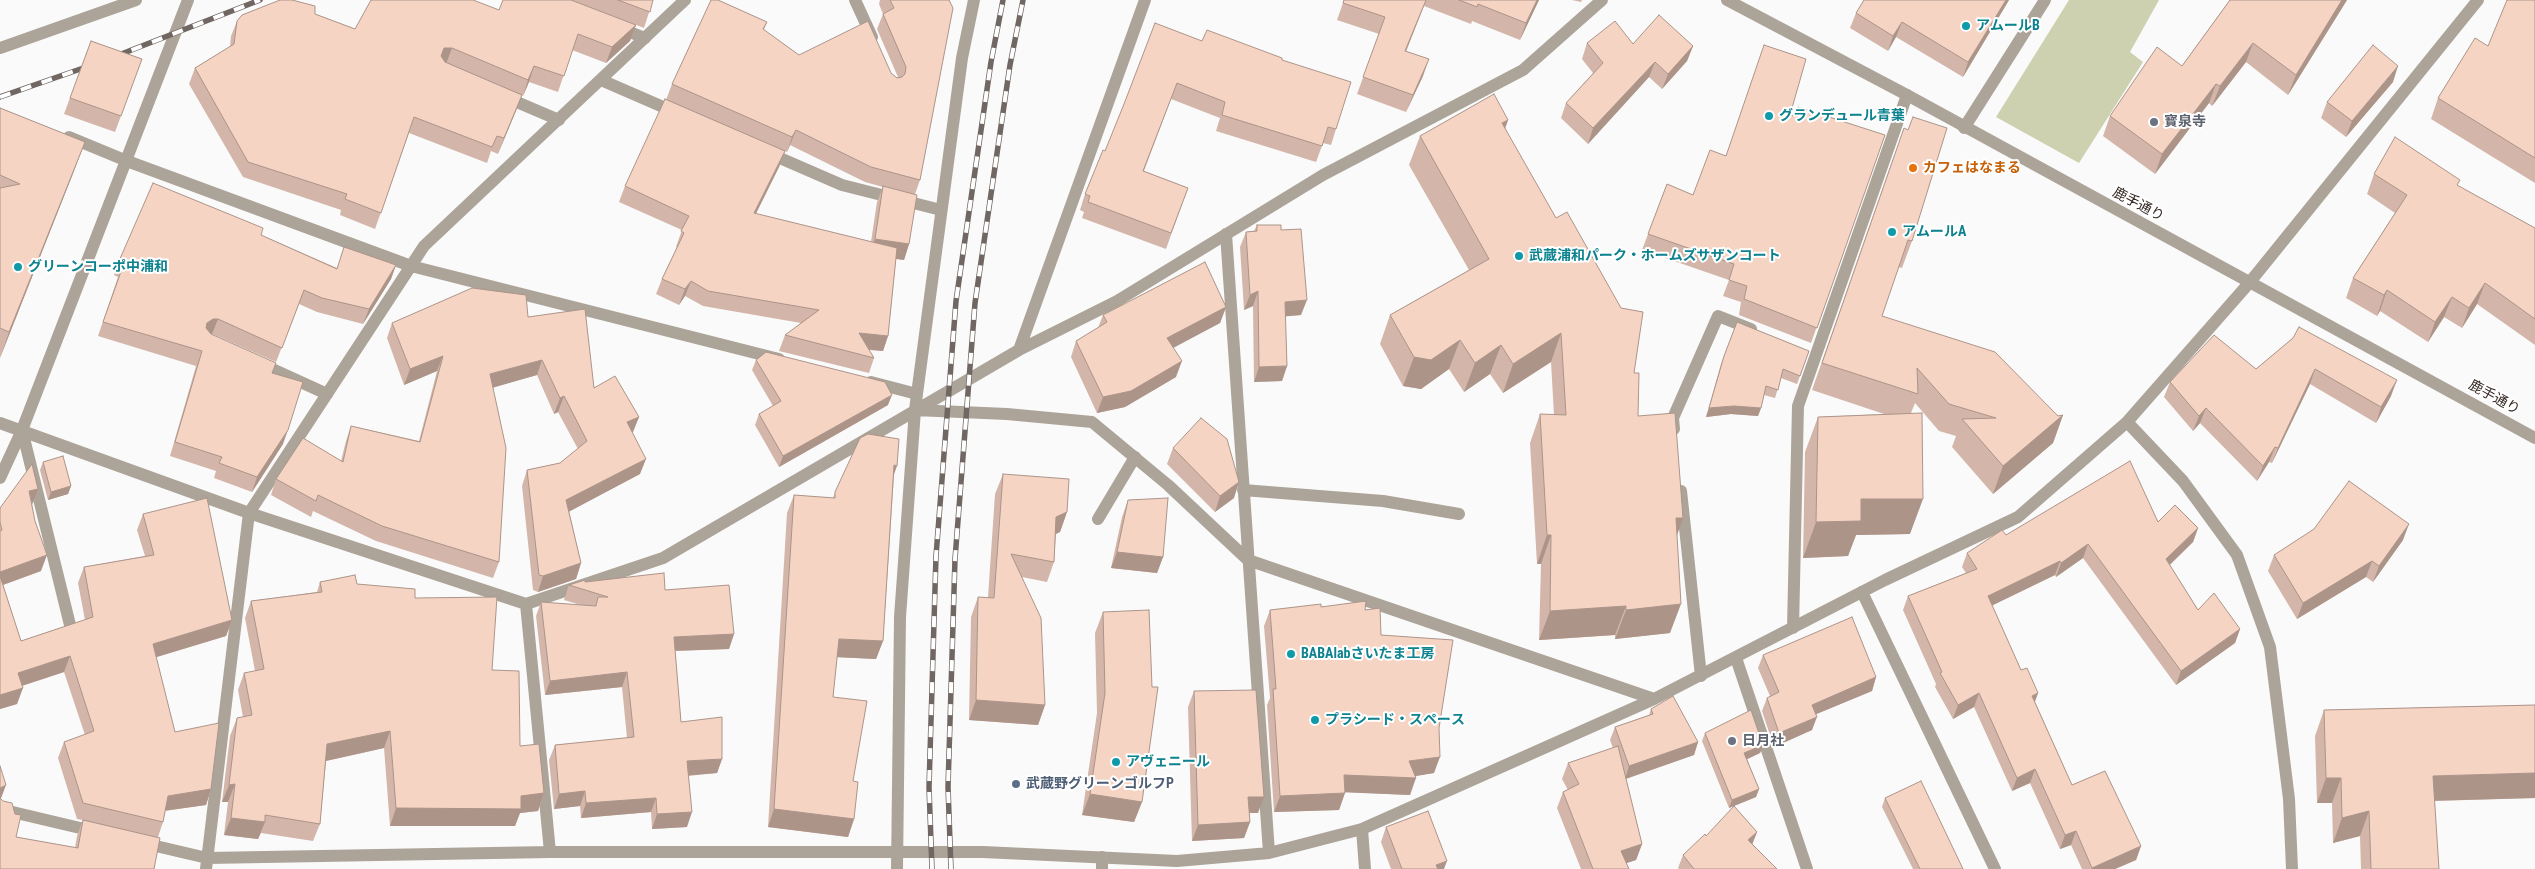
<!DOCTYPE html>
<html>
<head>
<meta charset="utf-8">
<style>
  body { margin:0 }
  canvas { display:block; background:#fafafa }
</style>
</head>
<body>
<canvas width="2535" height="869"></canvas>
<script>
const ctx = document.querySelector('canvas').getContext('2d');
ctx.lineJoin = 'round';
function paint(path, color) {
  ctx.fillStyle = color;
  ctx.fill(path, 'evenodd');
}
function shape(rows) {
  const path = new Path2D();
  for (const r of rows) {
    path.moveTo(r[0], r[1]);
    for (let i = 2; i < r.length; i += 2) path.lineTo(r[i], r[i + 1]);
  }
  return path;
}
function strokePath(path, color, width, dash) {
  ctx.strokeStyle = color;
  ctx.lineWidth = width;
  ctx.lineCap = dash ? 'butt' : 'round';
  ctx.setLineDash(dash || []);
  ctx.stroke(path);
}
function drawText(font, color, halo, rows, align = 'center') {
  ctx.font = font + ' "Roboto Condensed","Noto Sans JP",sans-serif';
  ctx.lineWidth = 4;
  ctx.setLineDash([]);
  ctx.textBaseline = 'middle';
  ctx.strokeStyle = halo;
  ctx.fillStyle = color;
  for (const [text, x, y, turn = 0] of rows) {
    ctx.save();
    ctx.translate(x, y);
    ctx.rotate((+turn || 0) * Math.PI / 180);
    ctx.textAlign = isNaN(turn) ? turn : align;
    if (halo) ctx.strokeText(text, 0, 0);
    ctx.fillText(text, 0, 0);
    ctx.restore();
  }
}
paint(shape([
  [2069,0,2159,0,2130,52,2143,62,2079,163,1996,117]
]), '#ced1b0');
strokePath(shape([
  [855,0,872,37],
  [617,27,645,38],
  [601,80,677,113],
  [505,97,559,120],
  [766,152,842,185,941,210],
  [259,363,327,394],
  [1674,429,1673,418,1718,316,1751,329],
  [22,430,70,625],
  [1681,491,1701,676],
  [1098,519,1135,457],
  [1862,592,1995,869],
  [1102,869,1102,857]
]), '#ada499', 12);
strokePath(shape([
  [0,48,136,0],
  [1964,128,2045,0],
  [69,137,127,161,411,266,779,359],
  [1226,234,1269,853],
  [1019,350,1145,0],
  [871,382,917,394,915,410,1007,414,1092,422,1168,485,1248,560,1654,699],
  [917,394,962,58,974,0],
  [2127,422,2183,481,2237,555,2270,647,2289,799,2292,869],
  [0,423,249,513,526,604,663,558,1019,350,1117,301,1323,175,1523,70,1602,0],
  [1243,490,1383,501,1459,514],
  [526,604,550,852],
  [1793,628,1798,406,1907,95],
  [1736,658,1807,869],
  [0,809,97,832],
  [1362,829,1365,869],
  [143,843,207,858,550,852,983,852,1177,861,1269,853,1362,829,1654,699,1885,580,2018,517,2127,422,2250,282,2478,0],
  [206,869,249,513,424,246,685,0],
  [897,869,900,617,915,410]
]), '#ada499', 12);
strokePath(shape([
  [1727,0,1907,95,2535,438],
  [0,478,22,430,188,0]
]), '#ada499', 12);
const rail = shape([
  [111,58,260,0],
  [0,97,92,65],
  [932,869,929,787,936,556,956,301,991,62,1003,0],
  [951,869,948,787,955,559,975,303,1010,65,1023,0]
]);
strokePath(rail, '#706763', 5.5);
strokePath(rail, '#fff', 4, [11]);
paint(shape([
  [503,0,653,0,644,28,603,12,636,25,630,41,606,63,572,50,558,92,529,82,523,96,522,95,498,154,491,151,487,163,409,133,375,229,340,215,341,210,243,177,189,84,195,68,230,47,231,36,237,21,315,14,355,29,499,10],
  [880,0,949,0,920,180,915,194,909,244,904,260,896,259,888,336,883,351,869,350,874,358,869,373,779,351,785,335,801,323,703,306,685,296,679,305,656,294,662,279,677,247,676,247,682,230,619,202,625,186,666,100,672,84,767,22,764,30,799,55,891,73,897,78,898,77,877,29,883,14,879,4],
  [790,145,865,182,883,187,877,202,871,242,756,214,779,167,785,151,787,152],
  [1344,0,1539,0,1520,40,1472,21,1471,24,1424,6,1406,52,1423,76,1406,112,1357,94,1379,34,1337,20],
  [1572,0,1582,0,1581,2],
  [2009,0,1963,77,1896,37,1888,51,1850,28,1856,13],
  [2230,0,2347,0,2288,95,2246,62,2212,106,2209,103,2155,174,2103,136,2110,116,2182,66],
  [2535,0,2535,183,2431,119,2438,98,2488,46],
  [91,41,142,59,115,132,64,114],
  [1202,41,1282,60,1336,129,1331,145,1323,143,1316,162,1216,131,1220,118,1171,99,1144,171,1188,188,1166,249,1082,218,1084,212,1080,210,1085,194,1105,151],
  [1587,43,1633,44,1693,46,1687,61,1662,89,1649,77,1588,144,1561,118,1566,103,1593,73,1582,59],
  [2393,82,2346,137,2321,118,2327,102],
  [0,108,85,142,72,176,0,358],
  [1790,115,1885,135,1811,343,1739,315,1741,302,1723,296,1729,280,1642,250,1667,184,1693,195,1726,156],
  [1508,120,1505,128,1634,373,1638,416,1677,534,1670,633,1615,639,1615,635,1539,640,1541,564,1537,564,1530,443,1540,414,1554,415,1551,362,1503,393,1490,374,1464,392,1449,369,1421,389,1403,386,1380,344,1390,315,1469,270,1409,165,1420,136],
  [1894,156,1912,241,1902,268,1898,267,1882,316,2058,416,2063,415,2053,443,1993,494,1952,447,1956,436,1939,431,1915,403,1911,413,1910,534,1856,535,1848,556,1803,558,1805,452,1818,417,1884,414,1812,390],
  [2374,174,2458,186,2535,228,2535,345,2477,304,2462,328,2444,317,2428,342,2380,311,2377,316,2346,298,2353,278,2395,213,2367,194],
  [1257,225,1281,230,1301,315,1285,316,1287,366,1282,381,1254,382,1253,306,1244,310,1240,247,1246,232,1254,231],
  [261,235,337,268,344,247,396,265,391,279,363,324,317,312,299,304,276,362,210,333,272,373,283,444,252,492,214,478,216,471,170,456,196,366,98,336,118,277,114,275,119,261],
  [1226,307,1220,323,1173,347,1176,377,1125,407,1097,413,1071,357,1076,341,1098,328,1103,315],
  [528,317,594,388,639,417,632,433,640,474,569,511,581,563,576,579,538,592,533,590,522,486,527,470,560,463,578,449,558,412,554,414,537,375,493,387,499,562,493,578,376,541,313,511,311,517,271,495,276,479,341,461,346,441,351,426,419,441,437,371,404,385,387,338,392,323],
  [1737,322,1809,351,1797,384,1781,378,1775,398,1764,395,1761,408,1758,416,1731,414,1706,417,1721,364],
  [2293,338,2391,396,2376,423,2310,384,2272,463,2269,462,2257,481,2200,423,2193,431,2164,397,2170,382,2256,369],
  [756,360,888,405,779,467,755,425,759,414,773,406,752,370],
  [1173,448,1234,498,1215,512,1167,464],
  [43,462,71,486,68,494,48,500,40,470],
  [1003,474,1067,512,1060,532,1056,534,1054,562,1047,582,1022,577,1045,705,1038,725,969,720,971,617,978,597,988,597,995,494],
  [894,476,883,641,876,659,837,657,833,697,853,781,854,819,848,837,768,827,787,513,794,495,833,498,835,492],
  [1128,500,1163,557,1157,573,1111,568,1122,517],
  [32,505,41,571,3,585,21,641,85,620,78,583,84,567,145,556,137,530,143,514,232,620,226,636,156,657,175,732,211,789,206,805,165,811,163,822,158,837,0,869,1,799,16,837,75,848,77,836,83,820,77,819,58,758,64,742,85,735,64,672,22,686,17,704,0,709,0,508],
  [2158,522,2198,528,2193,542,2170,565,2198,610,2240,629,2235,643,2176,685,2083,558,2056,577,2055,575,1992,605,2021,670,2038,693,2035,702,2072,785,2141,846,2136,860,2115,869,2082,869,2071,845,2060,849,2030,783,2012,791,1974,707,1953,719,1935,687,1936,684,1903,610,1908,596,1966,573,1962,567,1967,553,2006,535],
  [2403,540,2373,582,2366,577,2297,619,2268,571,2274,555],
  [320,582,357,584,415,598,492,670,520,746,544,793,538,811,520,813,515,826,390,826,384,748,326,761,320,824,313,841,261,833,258,839,224,835,228,802,222,802,230,736,237,718,243,717,238,690,244,673,255,671,245,618,251,601,317,592],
  [585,582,665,590,734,634,729,649,675,651,681,722,722,759,717,773,688,776,687,827,652,829,651,812,581,818,580,806,554,809,549,760,555,745,627,738,622,687,545,695,536,616,541,602,581,605,564,600,569,585],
  [1321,607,1365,610,1439,728,1434,773,1415,776,1410,795,1345,792,1339,810,1274,812,1267,705,1270,698,1264,626,1270,610],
  [1103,612,1142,802,1134,822,1082,815,1097,713,1095,633],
  [1763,655,1876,677,1872,691,1816,714,1812,730,1774,747,1762,711,1767,698,1770,696,1758,668],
  [1194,691,1258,813,1249,813,1250,822,1244,838,1192,841,1188,707],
  [2535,705,2535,798,2434,801,2439,869,2361,869,2360,836,2333,843,2332,803,2317,803,2315,736,2324,710],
  [1651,709,1698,742,1694,755,1626,779,1642,844,1636,860,1626,863,1629,869,1581,869,1557,808,1563,792,1568,790,1562,779,1568,763,1613,748,1610,740,1615,727,1649,715],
  [1705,733,1763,745,1760,753,1747,759,1759,789,1756,797,1729,808,1702,741],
  [1885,798,1963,869,1913,869,1882,807],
  [1386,827,1444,869,1391,869,1381,842],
  [1757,832,1752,844,1777,869,1679,869,1678,868,1683,855,1706,836]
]), '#d3b6a9');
paint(shape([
  [1426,0,1399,68,1405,51],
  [1537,0,1539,0,1520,40,1526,23],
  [2006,0,2009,0,1963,77,1968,62],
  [2342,0,2347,0,2288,95,2296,75],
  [1902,22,1896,37,1888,51,1893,36],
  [636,25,630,41,606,63,612,47],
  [2253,43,2246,62,2212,106,2220,86],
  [1693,46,1687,61,1662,89,1668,74],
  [444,48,452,48,446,64,441,56],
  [1429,59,1423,76,1406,112,1413,95],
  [1655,62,1649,77,1588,144,1593,128],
  [534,66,529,82,523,96,528,80],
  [2398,66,2393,82,2346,137,2352,121],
  [2216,84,2209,103,2155,174,2162,154],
  [522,95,516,111,498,154,504,138],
  [1508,120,1498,149,1502,123],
  [796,130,790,145,787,152,792,137],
  [85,142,72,176,0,358,9,332],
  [785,151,779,167,748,229,754,213],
  [875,239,909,244,904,260,869,255],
  [396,265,391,279,363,324,369,309],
  [691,281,685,296,679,305,685,289],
  [2485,283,2477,304,2462,328,2469,308],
  [2387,290,2380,311,2377,316,2384,295],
  [1258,291,1253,306,1244,310,1250,295],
  [2452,297,2444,317,2428,342,2435,322],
  [1307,300,1301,315,1279,317,1285,302],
  [1226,307,1220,323,1162,354,1167,338],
  [213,319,218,319,212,334,208,333,202,337,207,323],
  [859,333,888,336,883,351,854,348],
  [1561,333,1551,362,1503,393,1513,364],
  [1460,340,1449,369,1421,389,1403,386,1414,357],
  [1501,345,1490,374,1464,392,1475,363],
  [443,356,437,371,404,385,410,369],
  [542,360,537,375,485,390,490,374],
  [1182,361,1176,377,1125,407,1097,413,1103,397],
  [1287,366,1282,381,1254,382,1259,367],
  [2315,369,2310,384,2272,463,2278,448],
  [2397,380,2391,396,2376,423,2381,407],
  [892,395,888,405,779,467,783,456],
  [564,396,558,412,554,414,560,398],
  [1734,406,1761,408,1758,416,1731,414,1706,417,1709,408],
  [2206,408,2200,423,2193,431,2199,416],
  [2063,415,2053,443,1993,494,2003,466],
  [639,417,633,432,622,438,627,422],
  [288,430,283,444,252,492,257,477],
  [2275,447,2269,462,2257,481,2263,466],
  [646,459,640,474,561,516,566,500],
  [894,465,897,466,891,483],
  [1239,482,1234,498,1215,512,1220,496],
  [71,486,68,494,48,500,51,492],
  [38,489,32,505,29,491],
  [1861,499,1923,499,1910,534,1856,535,1848,556,1803,558,1816,522],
  [1067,512,1060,532,1049,537,1056,517],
  [1676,518,1683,518,1673,547],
  [2409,524,2403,540,2373,582,2379,566],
  [2198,528,2193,542,2161,573,2166,559],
  [1547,535,1551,535,1541,564,1537,564],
  [2088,544,2083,558,2056,577,2061,563],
  [1117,552,1163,557,1157,573,1111,568],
  [47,555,41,571,0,586,0,572],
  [2060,561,2055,575,1983,610,1988,596],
  [2372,561,2366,577,2297,619,2303,603],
  [581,563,576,579,538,592,543,576],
  [1681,604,1670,633,1615,639,1626,610],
  [1626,606,1615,635,1539,640,1550,611],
  [232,620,226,636,147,660,153,644],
  [2240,629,2235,643,2176,685,2181,671],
  [734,634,729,649,669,651,674,637],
  [839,639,883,641,876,659,833,657],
  [70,656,64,672,12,689,18,673],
  [627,672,622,687,545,695,550,681],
  [1876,677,1872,691,1807,718,1812,705],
  [23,688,17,704,0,709,0,695],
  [1979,693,1974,707,1953,719,1958,705],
  [2038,693,2033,706,2032,696],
  [976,700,1045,705,1038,725,969,720],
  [1817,717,1812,730,1774,747,1779,733],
  [390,731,384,748,321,762,327,744],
  [1698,742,1694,755,1625,779,1629,766],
  [1763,745,1760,753,1741,762,1744,753],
  [1440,757,1434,773,1404,778,1416,778,1410,795,1338,792,1344,775,1409,761],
  [722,759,717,773,681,776,687,761],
  [2035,769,2030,783,2012,791,2017,778],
  [2535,773,2535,798,2424,801,2433,776],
  [2326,778,2341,778,2332,803,2317,803],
  [235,784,228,802,222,802,229,785],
  [6,785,0,801,0,788],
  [211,789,206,805,162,811,168,796],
  [1759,789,1756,797,1729,808,1732,800],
  [585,791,580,806,554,809,559,794],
  [544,793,538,811,520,813,515,826,390,826,396,808],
  [1345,793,1339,810,1274,812,1280,796],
  [1090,794,1142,802,1134,822,1082,815],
  [1248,797,1264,797,1258,813,1242,813],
  [656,798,651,812,581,818,586,803],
  [774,809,854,819,848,837,768,827],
  [2369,811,2360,836,2333,843,2342,818],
  [692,812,687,827,652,829,657,814],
  [231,818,265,822,258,839,224,835],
  [1250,822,1244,838,1192,841,1198,825],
  [2076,831,2071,845,2060,849,2065,835],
  [1757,832,1752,845,1748,840],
  [1642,844,1636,860,1615,867,1621,851],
  [2141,846,2136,860,2115,869,2092,869,2092,868],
  [1447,861,1444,869,1435,869,1436,865]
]), '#ac9489');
const building = shape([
  [280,0,292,0,315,6,315,14,355,29,371,0,473,0,499,10,503,0,571,0,636,25,612,47,578,34,564,76,534,66,528,80,452,48,444,48,441,56,445,62,522,95,504,138,497,136,492,147,414,117,381,213,345,199,347,194,248,162,195,68,234,44,237,21,242,15,280,0],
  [618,0,653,0,650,12,618,0],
  [711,0,718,0,767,22,763,29,799,55,868,21,891,73,897,78,902,77,905,74,906,67,883,14,894,8,890,0,949,0,953,8,920,180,871,167,796,130,792,137,672,84,711,0],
  [1344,0,1426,0,1405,51,1429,59,1413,95,1363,77,1385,17,1343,3,1344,0],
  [1459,0,1537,0,1526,23,1478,4,1477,7,1459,0],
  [1864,0,2006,0,1968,62,1902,22,1893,36,1856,13,1864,0],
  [2230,0,2342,0,2296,75,2253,43,2220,86,2216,84,2162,154,2110,116,2157,47,2182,66,2230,0],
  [2507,0,2535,0,2535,158,2438,98,2475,38,2488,46,2507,0],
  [1659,15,1693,46,1668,74,1655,62,1593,128,1566,103,1603,63,1587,43,1615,21,1633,44,1659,15],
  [1155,23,1202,41,1207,30,1282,58,1282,60,1351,82,1336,129,1328,127,1322,146,1222,115,1225,102,1177,83,1143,171,1188,188,1171,233,1088,202,1090,196,1085,194,1103,150,1105,151,1124,104,1155,23],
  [91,41,142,59,121,116,70,98,91,41],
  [1764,45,1806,59,1790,115,1793,116,1798,107,1885,135,1817,328,1744,299,1747,286,1729,280,1734,264,1648,234,1667,184,1693,195,1710,150,1726,156,1764,45],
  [2373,45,2398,66,2352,121,2327,102,2373,45],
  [1494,94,1508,120,1502,123,1556,218,1567,212,1621,308,1643,312,1634,373,1639,373,1638,416,1675,413,1683,518,1676,518,1681,604,1626,610,1626,606,1550,611,1551,535,1547,535,1540,414,1566,415,1561,333,1513,364,1501,345,1475,363,1460,340,1431,360,1414,357,1390,315,1489,259,1420,136,1494,94],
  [665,99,785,151,754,213,897,248,888,336,859,333,874,358,785,335,819,310,708,291,691,281,685,289,662,279,684,233,681,231,689,216,625,186,665,99],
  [0,108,85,142,9,332,0,328,0,188,20,184,0,175,0,108],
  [1913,117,1947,128,1912,241,1908,240,1882,316,1995,352,2058,416,2063,415,2003,466,1962,419,1996,418,1949,404,1917,368,1918,394,1822,363,1904,128,1908,130,1913,117],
  [2395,137,2460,180,2457,185,2535,228,2535,319,2485,283,2469,308,2452,297,2435,322,2387,290,2384,295,2353,278,2407,195,2374,174,2395,137],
  [153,183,263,228,261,235,337,269,344,247,396,265,369,309,322,298,304,290,282,348,218,319,213,319,207,323,206,328,211,334,276,363,272,373,303,382,288,430,257,477,219,463,222,457,175,442,202,351,103,322,124,263,119,261,153,183],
  [883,186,917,195,909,244,875,239,883,186],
  [1257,225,1281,225,1281,230,1301,229,1307,300,1285,302,1287,366,1259,367,1258,291,1250,295,1246,232,1257,231,1257,225],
  [1205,262,1226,307,1167,338,1182,361,1131,391,1103,397,1076,341,1107,322,1103,315,1205,262],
  [472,288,526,295,528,317,585,309,594,388,615,376,639,417,627,422,646,459,566,500,581,563,543,576,539,575,527,470,560,463,587,441,564,396,560,398,542,360,490,374,506,448,499,562,382,526,318,495,316,501,276,479,303,438,343,462,351,426,420,442,443,356,410,369,392,323,472,288],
  [1737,322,1809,351,1800,376,1783,369,1778,390,1766,386,1761,408,1734,406,1709,408,1724,356,1737,322],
  [2299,327,2397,380,2381,407,2315,369,2278,448,2275,447,2263,466,2206,408,2199,416,2170,382,2214,335,2256,369,2293,338,2299,327],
  [766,352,885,382,892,395,783,456,759,414,781,401,756,360,766,352],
  [1922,413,1923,499,1861,499,1861,521,1816,522,1818,417,1922,413],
  [1201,418,1227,439,1239,482,1220,496,1173,448,1201,418],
  [868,434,899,439,897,466,894,465,883,641,839,639,833,697,867,701,853,781,858,782,854,819,774,809,794,495,835,498,835,492,860,438,868,434],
  [63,456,71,486,51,492,43,462,63,456],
  [2130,461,2158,522,2175,505,2198,528,2166,559,2198,610,2214,593,2240,629,2181,671,2088,544,2061,563,2060,561,1988,596,2021,670,2027,668,2038,693,2032,696,2072,785,2105,771,2141,846,2092,868,2076,831,2065,835,2035,769,2017,778,1979,693,1958,705,1940,673,1942,672,1908,596,1977,569,1967,553,2002,530,2006,535,2130,461],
  [32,464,38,489,29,491,35,521,47,555,0,572,0,531,2,530,0,522,0,508,32,464],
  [1003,474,1069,479,1067,512,1056,517,1054,562,1011,554,1041,618,1045,705,976,700,978,597,994,598,1003,474],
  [2349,481,2409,524,2379,566,2372,561,2303,603,2274,555,2314,529,2349,481],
  [207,498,232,620,153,644,175,732,219,723,211,789,168,796,163,822,83,803,64,742,94,731,70,656,18,673,23,688,0,695,0,576,21,641,93,617,84,567,154,555,143,514,207,498],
  [1168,498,1163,557,1117,552,1128,500,1168,498],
  [664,573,665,590,729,585,734,634,674,637,681,722,722,717,722,759,687,761,692,812,657,814,656,798,586,803,585,791,559,794,555,745,634,737,627,672,550,681,541,602,596,606,598,597,608,597,569,585,585,580,585,582,664,573],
  [355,575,357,584,415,589,415,598,497,597,492,670,519,671,520,746,539,744,544,793,521,796,521,809,396,808,390,731,327,744,320,824,265,815,265,822,231,818,235,784,229,785,237,718,252,715,244,673,264,669,251,601,322,592,320,582,355,575],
  [1366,601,1365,610,1380,608,1381,635,1453,640,1439,728,1440,757,1409,761,1416,778,1344,775,1345,793,1280,796,1273,689,1276,689,1270,610,1321,604,1321,607,1366,601],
  [1149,610,1152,687,1158,687,1142,802,1090,794,1105,693,1103,612,1149,610],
  [1852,617,1876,677,1812,705,1817,717,1779,733,1767,698,1779,692,1763,655,1852,617],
  [1256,690,1264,797,1248,797,1250,822,1198,825,1194,691,1256,690],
  [1673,696,1698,742,1629,766,1615,727,1653,714,1651,709,1673,696],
  [2535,705,2535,773,2433,776,2439,869,2371,869,2369,811,2342,818,2341,778,2326,778,2324,710,2535,705],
  [1751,710,1763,745,1744,753,1759,789,1732,800,1705,733,1751,710],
  [1618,746,1642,844,1621,851,1629,869,1593,869,1563,792,1579,784,1568,763,1618,746],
  [0,766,6,785,0,788,0,766],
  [1921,781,1963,869,1920,869,1885,798,1921,781],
  [0,798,3,801,12,803,15,814,21,815,16,837,78,848,83,820,160,838,154,869,0,869,0,798],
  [1734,806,1757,832,1748,840,1777,869,1694,869,1683,855,1705,834,1706,836,1734,806],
  [1428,811,1447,861,1436,865,1438,869,1402,869,1386,827,1428,811]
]);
paint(building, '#f5d4c4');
strokePath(building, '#ac9489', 1);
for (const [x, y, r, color] of [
  [1966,26,5,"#0f9aa8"],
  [1769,116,5,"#0f9aa8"],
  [2154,122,5,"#6b7280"],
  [1913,168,5,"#e8710a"],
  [1892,232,5,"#0f9aa8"],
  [1519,256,5,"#0f9aa8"],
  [18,267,5,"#0f9aa8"],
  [1291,654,5,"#0f9aa8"],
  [1315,720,5,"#0f9aa8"],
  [1732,741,5,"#6b7280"],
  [1116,762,5,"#0f9aa8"],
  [1016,784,5,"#5c6f8a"]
]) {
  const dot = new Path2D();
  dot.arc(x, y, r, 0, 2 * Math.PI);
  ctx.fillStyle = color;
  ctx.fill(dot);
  strokePath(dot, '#fff', 2);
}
drawText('bold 14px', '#0d838f', '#fff', [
  ["アムールB",1976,26],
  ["グランデュール青葉",1779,116],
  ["アムールA",1902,232],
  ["武蔵浦和パーク・ホームズサザンコート",1529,256],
  ["グリーンコーポ中浦和",28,267],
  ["BABAlabさいたま工房",1301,654],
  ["プラシード・スペース",1325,720],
  ["アヴェニール",1126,762]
], 'left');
drawText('bold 14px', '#5b616d', '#fff', [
  ["寳泉寺",2164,122],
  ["日月社",1742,741]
], 'left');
drawText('bold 14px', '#c56008', '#fff', [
  ["カフェはなまる",1923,168]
], 'left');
drawText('14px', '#372b25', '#fff', [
  ["鹿手通り",2138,205,28],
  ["鹿手通り",2494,398,29]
]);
drawText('bold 14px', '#4e5e75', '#fff', [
  ["武蔵野グリーンゴルフP",1026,784]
], 'left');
</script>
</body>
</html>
